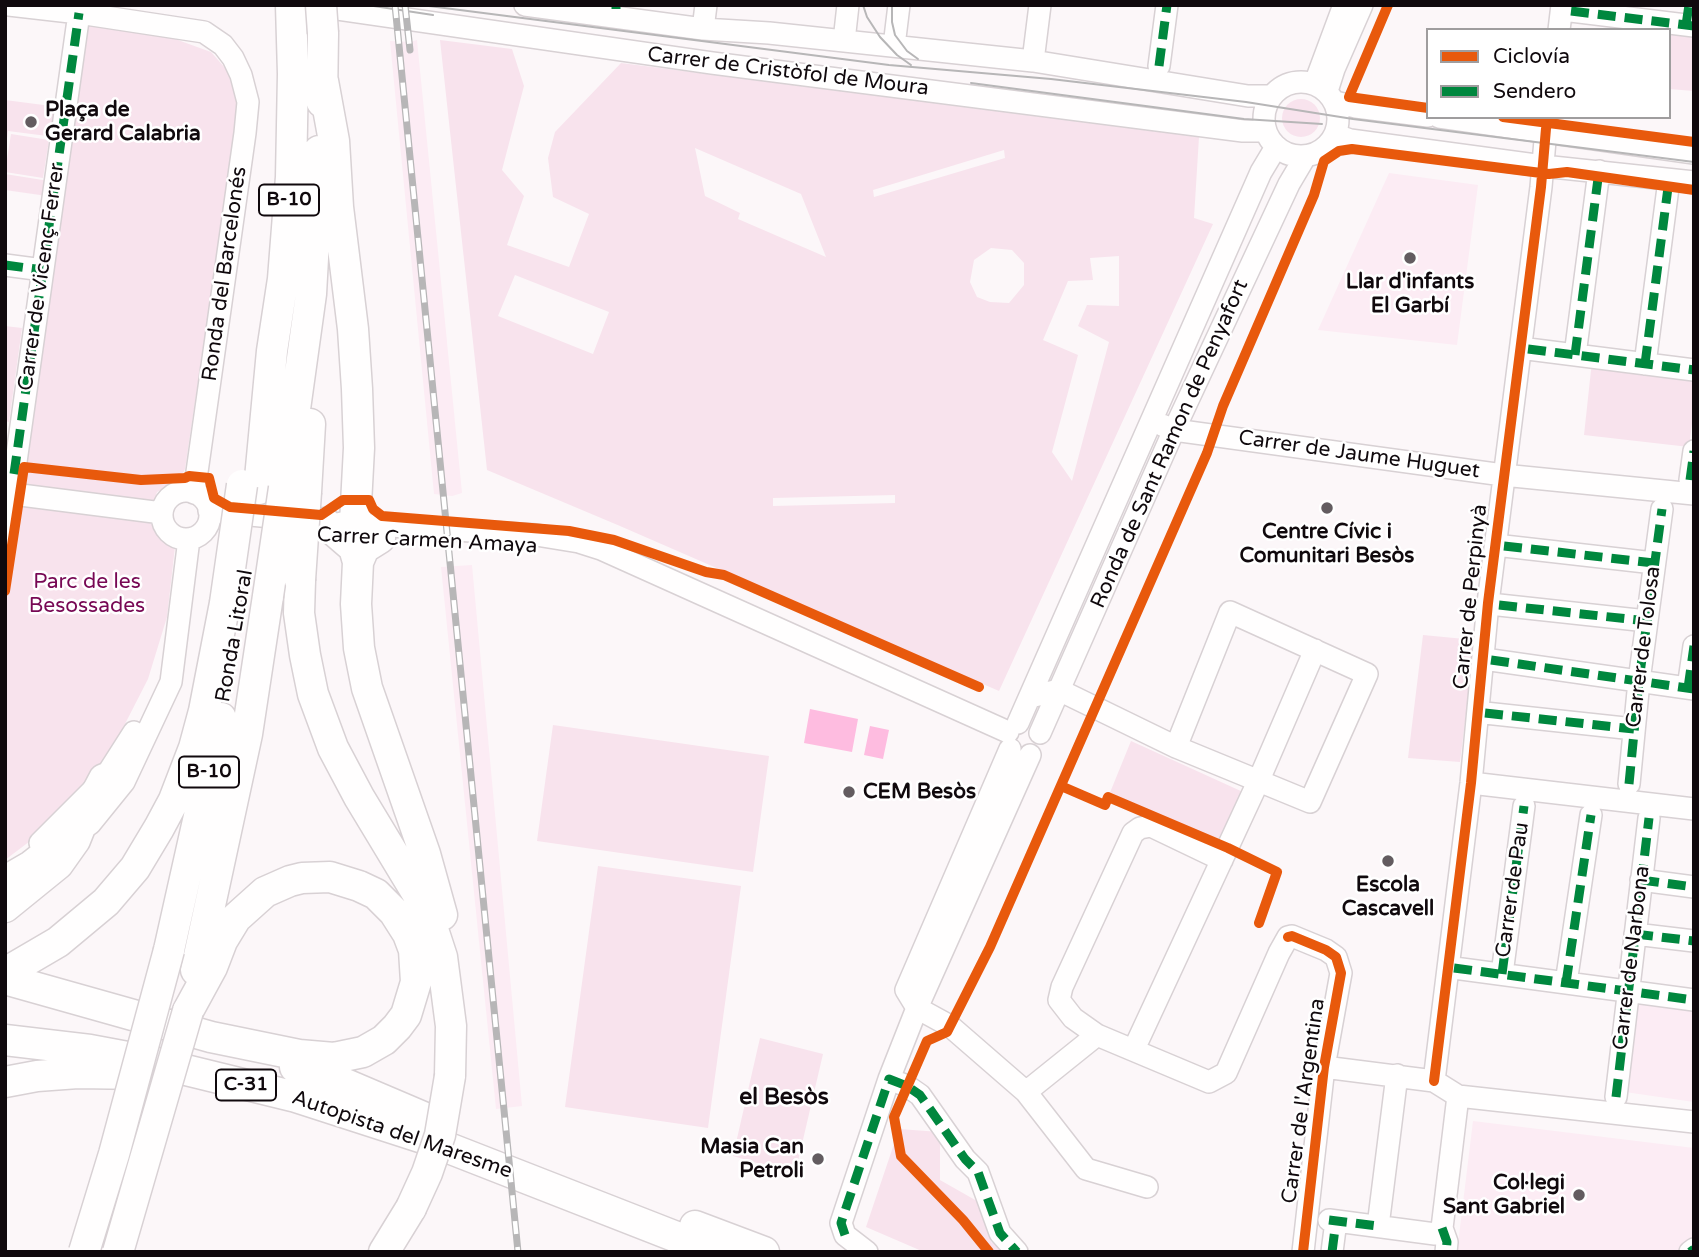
<!DOCTYPE html>
<html>
<head>
<meta charset="utf-8">
<style>
  body { margin:0 }
  #map { position:relative; width:1699px; height:1257px; overflow:hidden; background:#fcf7f9; font-family:"Varela Round",sans-serif }
  canvas { display:block }
  .frame { position:absolute; inset:0; border:7px solid #10090d; pointer-events:none }
  .legend { position:absolute; left:1426px; top:28px; width:245px; height:91px; box-sizing:border-box; background:#fff; border:2px solid #9f9d9e; margin:0; padding:9px 12px; list-style:none; font-size:21px; color:#10090d }
  .legend li { display:flex; align-items:center; gap:14px; height:35px }
  .legend b { width:35px; border:2px solid #9f9d9e }
</style>
</head>
<body>
<div id="map">
<canvas width="1699" height="1257"></canvas>
<div class="frame"></div>
<ul class="legend">
<li><b style="height:9px;background:#e8590c"></b>Ciclovía</li>
<li><b style="height:9px;background:#00873e"></b>Sendero</li>
</ul>
</div>
<script>
const ctx = document.querySelector('canvas').getContext('2d');
ctx.lineJoin = 'round';
function paint(path, color) {
  ctx.fillStyle = color;
  ctx.fill(path, 'evenodd');
}
function shape(rows) {
  const path = new Path2D();
  for (const r of rows) {
    if (r.length === 3) {
      path.moveTo(r[0] + r[2], r[1]);
      path.arc(r[0], r[1], r[2], 0, 2 * Math.PI);
      continue;
    }
    path.moveTo(r[0], r[1]);
    for (let i = 2; i < r.length; i += 2) path.lineTo(r[i], r[i + 1]);
  }
  return path;
}
function strokePath(path, color, width, dash) {
  ctx.strokeStyle = color;
  ctx.lineWidth = width;
  ctx.lineCap = dash ? 'butt' : 'round';
  ctx.setLineDash(dash || []);
  ctx.stroke(path);
}
function drawText(font, color, halo, rows, align = 'center') {
  ctx.font = font + ' "Varela Round",sans-serif';
  ctx.lineWidth = 5;
  ctx.setLineDash([]);
  ctx.textBaseline = 'middle';
  ctx.strokeStyle = halo;
  ctx.fillStyle = color;
  for (const [text, x, y, turn = 0] of rows) {
    ctx.save();
    ctx.translate(x, y);
    ctx.rotate((+turn || 0) * Math.PI / 180);
    ctx.textAlign = isNaN(turn) ? turn : align;
    if (halo) ctx.strokeText(text, 0, 0);
    ctx.fillText(text, 0, 0);
    ctx.restore();
  }
}
paint(shape([
  [417,40,462,493,452,496,434,494,390,41,410,42],
  [1389,173,1478,185,1457,345,1318,330],
  [472,565,522,1106,496,1109,441,567],
  [1635,1000,1694,1007,1694,1102,1625,1092],
  [1473,1121,1694,1148,1694,1242,1680,1252,1457,1252]
]), '#fcecf4');
paint(shape([
  [88,24,175,39,211,52,226,69,235,90,238,111,185,469,180,480,157,492,148,521,175,547,167,617,148,679,105,763,46,829,5,860,5,591],
  [1633,24,1694,32,1694,91,1669,89,1669,30,1633,30],
  [440,40,512,49,524,86,502,170,524,196,507,245,569,267,589,214,553,197,548,158,555,132,621,63,1199,137,1194,218,1213,224,999,691,620,526,487,470],
  [695,148,801,194,826,257,738,219,740,213,705,196],
  [1004,150,1005,158,874,197,873,190],
  [991,248,1012,250,1024,263,1024,285,1009,303,990,302,977,297,970,282,974,260],
  [1119,256,1119,306,1087,305,1078,326,1109,342,1072,481,1052,452,1078,355,1043,340,1068,281,1093,280,1090,258],
  [515,275,609,312,593,354,498,316],
  [895,495,895,503,773,506,773,498],
  [1301,118,19],
  [5,100,59,107,55,137,8,131,5,154],
  [11,134,49,140,43,178,5,172],
  [5,174,49,181,47,196,5,190],
  [5,326,22,328,9,422,5,421],
  [1592,361,1694,373,1694,408,1689,447,1584,435],
  [1423,635,1475,640,1460,762,1408,758],
  [553,725,769,756,753,872,537,841],
  [1131,741,1243,792,1221,841,1109,795],
  [598,866,741,886,708,1128,565,1107],
  [760,1038,823,1054,795,1174,733,1156],
  [899,1129,940,1132,940,1180,984,1205,991,1242,1008,1252,924,1252,866,1227]
]), '#f8e3ed');
paint(shape([
  [810,709,858,719,852,752,804,743],
  [870,726,889,730,883,759,864,755]
]), '#febce0');
const minor = shape([
  [9,5,79,13,204,32,223,45,233,58,241,75,248,102,245,133,194,493],
  [310,5,712,63,1243,131,1266,131],
  [525,5,703,29,769,33,1033,61,1248,96,1271,96],
  [1571,11,1694,26],
  [703,29,706,5],
  [1559,30,1562,5],
  [844,41,848,5],
  [894,46,899,5],
  [1033,61,1040,5],
  [1159,66,1167,5],
  [1318,75,1344,5],
  [1301,119,37],
  [1327,91,1334,69,1362,5],
  [1335,102,1356,107,1428,116],
  [1439,117,1694,153],
  [1336,135,1350,140,1543,166,1694,182],
  [5,265,43,270],
  [1528,349,1694,370],
  [1575,355,1599,171],
  [1645,364,1669,180],
  [1162,425,1174,430,1503,475,1694,494],
  [1690,480,1694,451],
  [186,515,24],
  [5,493,162,513],
  [209,511,292,519],
  [341,523,536,535,579,542,601,549,1008,732],
  [5,540,79,13],
  [1504,546,1654,563],
  [1499,605,1647,621],
  [1491,660,1694,689],
  [1688,688,1694,646],
  [1030,697,1059,690,1176,747,1310,802,1367,674,1230,612,1176,747],
  [1485,713,1634,729],
  [1018,723,1261,172,1276,147],
  [1040,733,1174,430,1289,184,1305,157],
  [1471,783,1694,809],
  [1629,784,1639,681,1662,509],
  [40,843,104,779,134,732],
  [1222,860,1151,826,1140,828,1133,833,1062,987,1059,1000,1073,1018,1097,1035,1209,1082,1226,1073,1279,953,1288,937,1292,936,1326,950,1336,957,1341,973,1324,1067,1303,1252],
  [5,876,29,862,57,840,90,824,124,782,171,682,189,539],
  [1641,880,1694,887],
  [1635,934,1694,941],
  [1454,968,1694,1000],
  [1502,974,1524,806],
  [1566,983,1591,815],
  [917,1008,950,1026,1026,1092,1086,1169,1147,1187],
  [917,1008,906,990,1010,749],
  [1134,1049,1258,782,1315,650],
  [1324,1067,1434,1081,1458,1096,1694,1122],
  [889,1079,907,1086,920,1095,965,1159,978,1172,1000,1233,1017,1252],
  [1434,1081,1471,783,1488,603,1541,187,1547,117],
  [1026,1092,1097,1035],
  [1616,1097,1649,818],
  [1329,1220,1435,1234,1442,1228,1458,1096],
  [1378,1226,1397,1075],
  [1442,1228,1447,1242,1446,1252],
  [867,1252,845,1235,841,1223,889,1079,917,1008,1030,755],
  [1332,1252,1336,1221],
  [1690,1252,1694,1249]
]);
const highway = shape([
  [323,81,334,141,338,207,353,329,357,389,359,448,355,523,340,534],
  [322,102,323,33],
  [284,488,311,294,319,151],
  [259,489,272,351,283,279,291,177,293,74,291,5],
  [306,492,310,424],
  [325,523,354,548,358,562,356,604,359,648,367,688,425,854,442,915],
  [358,562,364,548,380,538],
  [300,580,299,613,305,655,313,694,333,748,359,797,426,908,442,957,451,1026,450,1076],
  [5,907,58,864,75,840,85,815,104,779],
  [169,950,221,718],
  [196,970,247,734,268,596],
  [5,973,58,942,106,902,135,868,159,828,174,800,194,748,204,711,225,603],
  [5,979,211,1037,299,1055,334,1058,363,1052,384,1040,397,1027,406,1015,416,982,414,950,408,934,394,912,376,894,359,886,330,877,302,878,290,881,265,892,236,918,222,941,212,967,188,1011],
  [5,1040,90,1050,149,1061,296,1097,423,1138,715,1252],
  [295,1067,336,1080,437,1123],
  [5,1082,37,1076,78,1073,141,1074],
  [695,1226,764,1252],
  [384,1252,411,1208]
]);
strokePath(minor, '#d8d1d4', 24);
strokePath(highway, '#d8d1d4', 33);
strokePath(minor, '#fffefe', 21);
strokePath(highway, '#fffefe', 30);
strokePath(shape([
  [367,5,433,15],
  [421,5,889,65,1051,79,1246,102,1353,119,1694,162],
  [863,5,867,17,880,37,897,55,911,65],
  [892,5,892,22,895,35,907,51,918,59],
  [971,83,1244,119,1322,124]
]), '#b7b6b7', 2);
const rail = shape([
  [395,5,518,1252],
  [405,5,410,50]
]);
strokePath(rail, '#b7b6b7', 7);
strokePath(rail, '#fff', 4.5, [13]);
const highwayBridge = shape([
  [321,5,323,33],
  [300,580,306,492],
  [268,596,284,488],
  [225,603,242,485],
  [411,1208,427,1173,440,1135,450,1076],
  [84,1252,114,1154,169,950],
  [118,1252,188,1011]
]);
strokePath(highwayBridge, '#d8d1d4', 33, []);
strokePath(highwayBridge, '#fffefe', 30);
strokePath(shape([
  [616,9,616,5],
  [1571,11,1694,26],
  [1686,25,1689,5],
  [1159,66,1167,5],
  [5,265,43,270],
  [1528,349,1694,370],
  [1575,355,1599,171],
  [1645,364,1669,180],
  [14,474,79,13],
  [1690,480,1694,451],
  [1504,546,1654,563],
  [1499,605,1647,621],
  [1491,660,1694,689],
  [1688,688,1694,646],
  [1485,713,1634,729],
  [1629,784,1639,681,1662,509],
  [1641,880,1694,887],
  [1635,934,1694,941],
  [1454,968,1694,1000],
  [1502,974,1524,806],
  [1566,983,1591,815],
  [1616,1097,1649,818],
  [1329,1220,1378,1226],
  [1442,1228,1447,1242,1446,1252],
  [845,1235,841,1223,889,1079,907,1086,920,1095,965,1159,978,1172,1000,1233,1017,1252],
  [1332,1252,1336,1221],
  [1690,1252,1694,1249]
]), '#00873e', 9, [18, 9]);
strokePath(shape([
  [1388,5,1349,97,1428,108],
  [1503,117,1694,142],
  [5,591,24,467,141,480,185,478,189,476,209,478,214,498,230,507,321,515,343,500,369,500,373,509,382,516,569,531,614,540,706,572,724,575,979,687],
  [1061,786,1105,805,1108,797,1228,848,1277,872,1259,923],
  [1288,937,1292,936,1326,950,1336,957,1341,973,1324,1067,1303,1252],
  [1434,1081,1471,783,1488,603,1541,187,1547,117],
  [989,1252,963,1220,901,1156,894,1117,927,1041,947,1032,990,947,1207,453,1223,406,1314,195,1324,161,1339,151,1352,149,1549,174,1567,172,1694,190]
]), '#e8590c', 10);
for (const [x, y, r, color] of [
  [31,122,7,"#635c60"],
  [1410,258,7,"#635c60"],
  [1327,508,7,"#635c60"],
  [849,792,7,"#635c60"],
  [1388,861,7,"#635c60"],
  [818,1159,7,"#635c60"],
  [1579,1195,7,"#635c60"]
]) {
  const dot = new Path2D();
  dot.arc(x, y, r, 0, 2 * Math.PI);
  ctx.fillStyle = color;
  ctx.fill(dot);
  strokePath(dot, '#fff', 2.5);
}
for (const [x, y, w] of [
  [289,200,60],
  [209,772,60],
  [246,1085,60]
]) {
  const box = new Path2D();
  box.roundRect(x - w / 2, y - 15.5, w, 31, 5);
  ctx.fillStyle = '#fff';
  ctx.fill(box);
  strokePath(box, '#10090d', 2);
}
drawText('bold 19px', '#10090d', null, [
  ["B-10",289,200],
  ["B-10",209,772],
  ["C-31",246,1085]
]);
drawText('21px', '#10090d', '#fff', [
  ["Carrer de Cristòfol de Moura",788,72,7],
  ["Ronda del Barcelonés",225,274,-82],
  ["Carrer de Vicenç Ferrer",42,277,-82],
  ["Ronda de Sant Ramon de Penyafort",1170,444,-66],
  ["Carrer de Jaume Huguet",1359,455,8],
  ["Carrer Carmen Amaya",427,541,3],
  ["Carrer de Perpinyà",1471,597,-84],
  ["Ronda Litoral",235,636,-80],
  ["Carrer de Tolosa",1644,647,-83],
  ["Carrer de Pau",1513,890,-82],
  ["Carrer de Narbona",1632,958,-83],
  ["Carrer de l'Argentina",1304,1101,-82],
  ["Autopista del Maresme",402,1135,19]
]);
drawText('bold 21px', '#10090d', '#fff', [
  ["Plaça de",45,110,"left"],
  ["Gerard Calabria",45,134,"left"],
  ["Llar d'infants",1410,282],
  ["El Garbí",1410,306],
  ["Centre Cívic i",1327,532],
  ["Comunitari Besòs",1327,556],
  ["CEM Besòs",863,792,"left"],
  ["Escola",1388,885],
  ["Cascavell",1388,909],
  ["Masia Can",804,1147,"right"],
  ["Petroli",804,1171,"right"],
  ["Col·legi",1565,1183,"right"],
  ["Sant Gabriel",1565,1207,"right"]
]);
drawText('21px', '#770854', '#fff', [
  ["Parc de les",87,582],
  ["Besossades",87,606]
]);
drawText('bold 23px', '#10090d', '#fff', [
  ["el Besòs",784,1098]
]);
</script>
</body>
</html>
